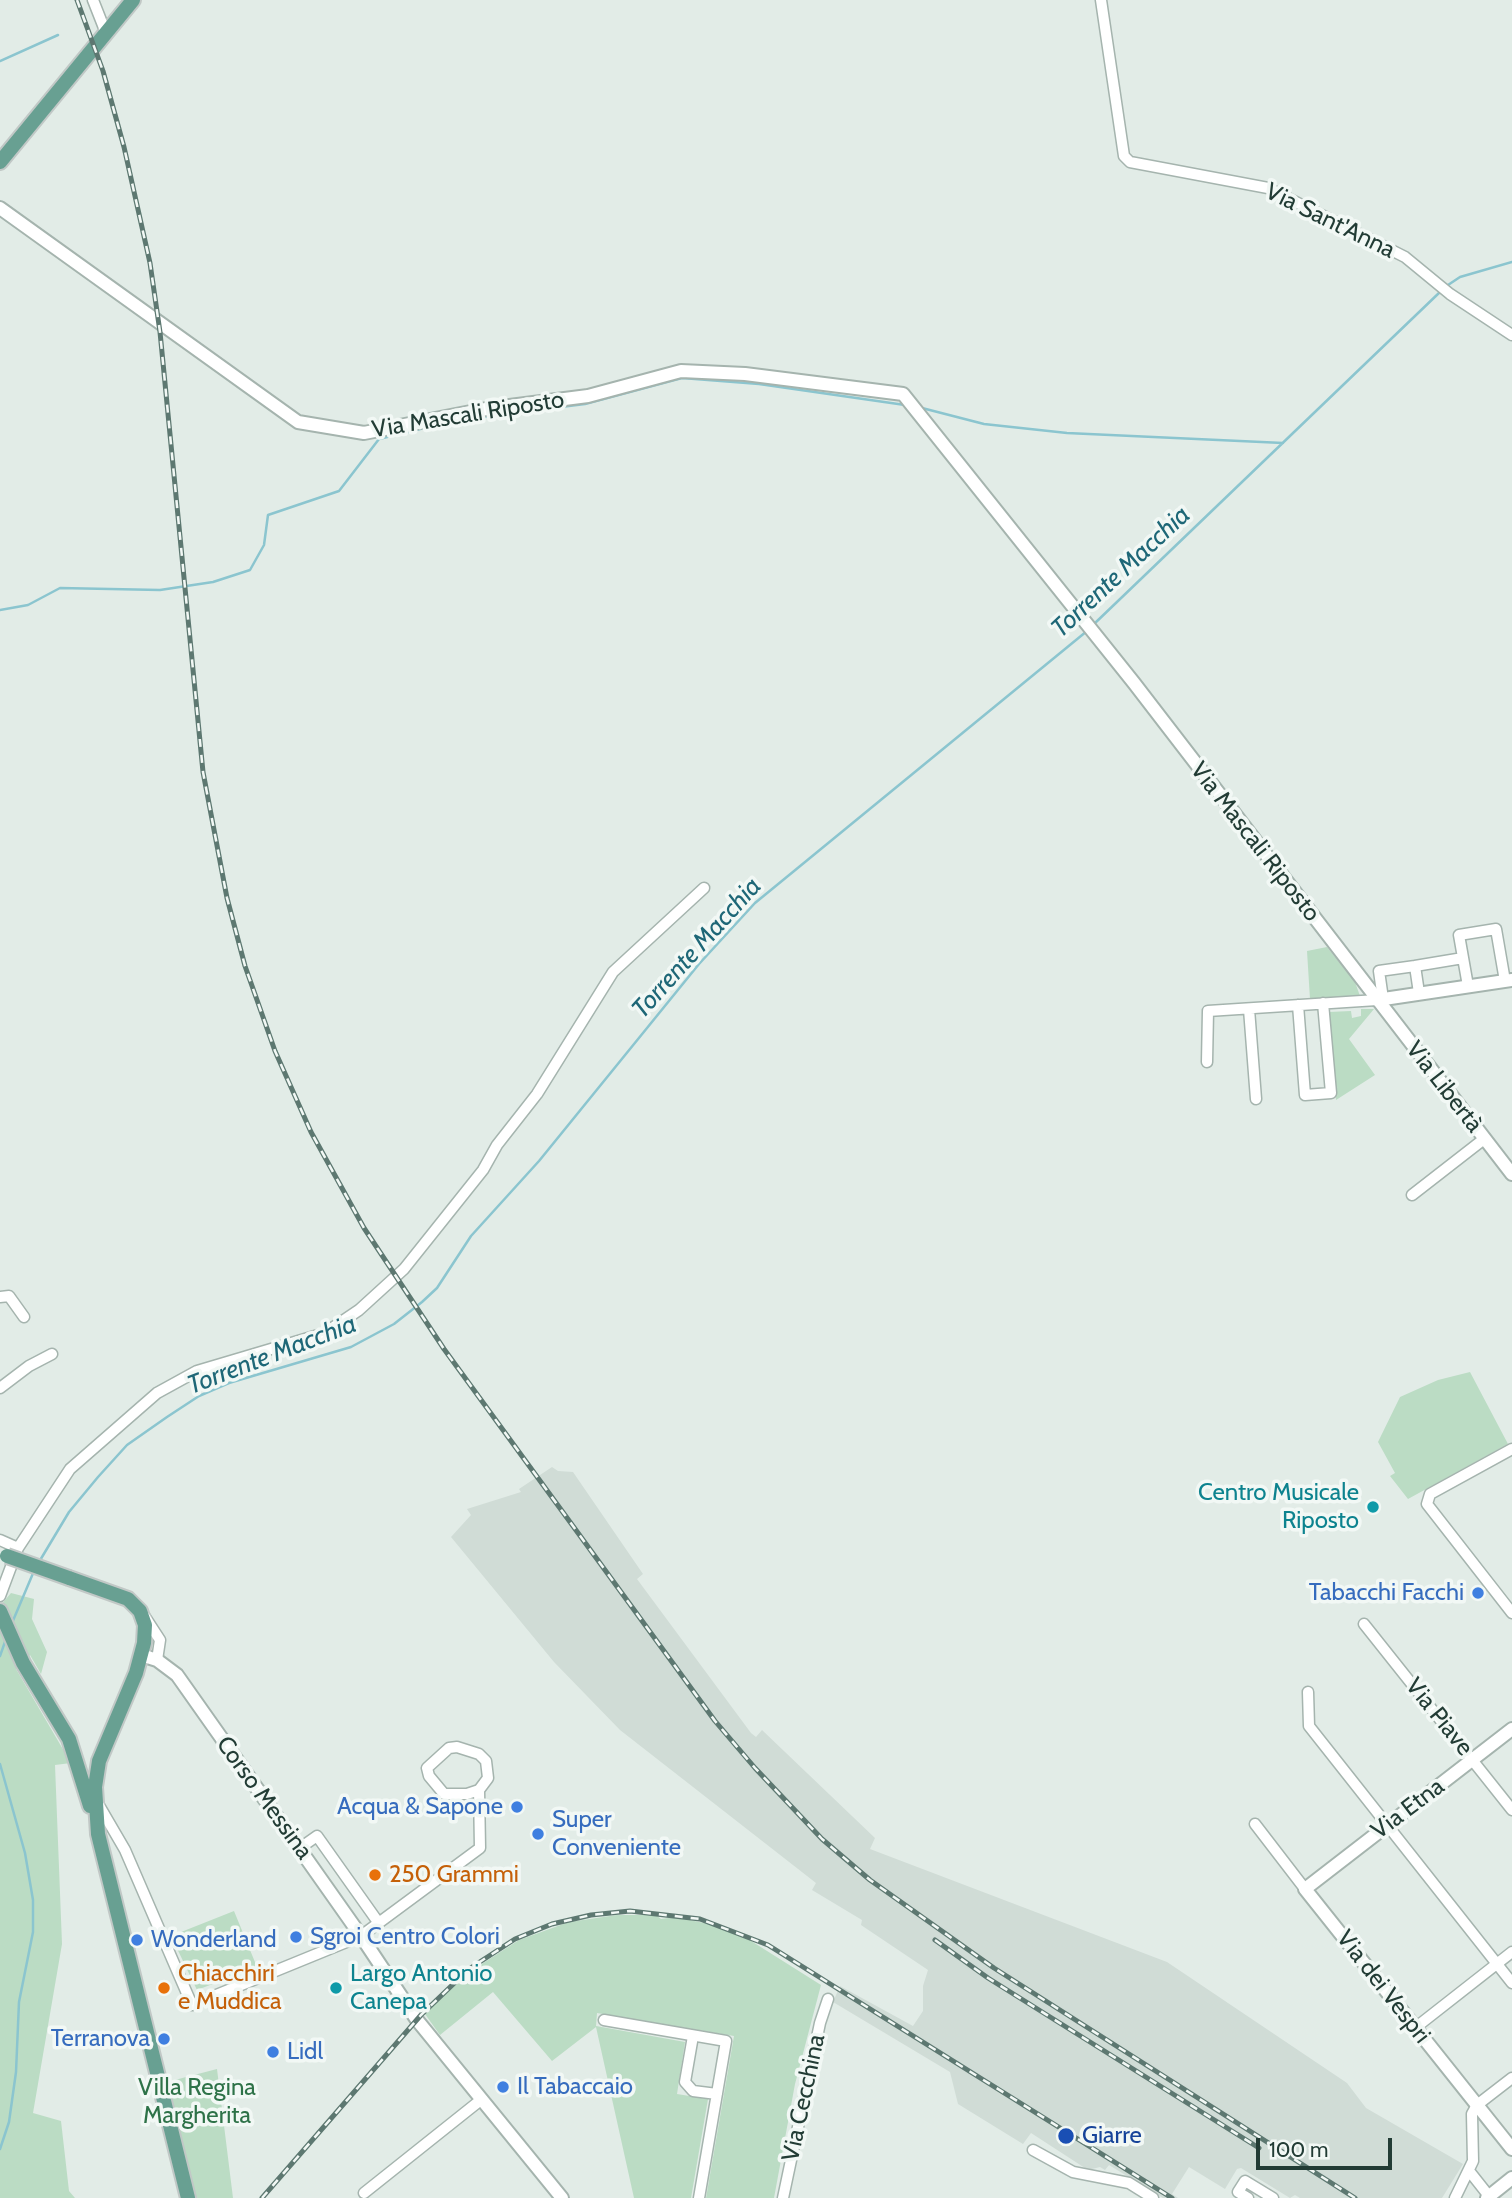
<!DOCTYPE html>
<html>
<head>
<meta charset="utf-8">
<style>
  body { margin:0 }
  #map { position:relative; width:1512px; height:2198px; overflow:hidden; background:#e2ece7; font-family:Cabin,sans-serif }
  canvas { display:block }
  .scale { position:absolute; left:1256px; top:2138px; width:136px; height:32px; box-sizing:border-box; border:4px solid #223c35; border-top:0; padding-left:9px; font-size:21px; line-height:24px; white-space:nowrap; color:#223c35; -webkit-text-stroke:5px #f2f8f5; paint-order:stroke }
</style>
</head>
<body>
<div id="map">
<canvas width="1512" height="2198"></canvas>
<div class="scale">100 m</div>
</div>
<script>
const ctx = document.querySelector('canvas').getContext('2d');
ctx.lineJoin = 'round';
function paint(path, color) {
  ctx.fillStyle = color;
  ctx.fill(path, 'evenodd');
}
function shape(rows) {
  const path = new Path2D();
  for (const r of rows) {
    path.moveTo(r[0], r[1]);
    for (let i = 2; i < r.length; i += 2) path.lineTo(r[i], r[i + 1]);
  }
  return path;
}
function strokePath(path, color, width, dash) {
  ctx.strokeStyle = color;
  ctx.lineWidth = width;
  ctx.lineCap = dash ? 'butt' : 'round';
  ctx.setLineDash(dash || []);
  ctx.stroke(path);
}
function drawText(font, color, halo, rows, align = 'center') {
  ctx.font = font + ' Cabin,sans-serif';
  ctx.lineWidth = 7;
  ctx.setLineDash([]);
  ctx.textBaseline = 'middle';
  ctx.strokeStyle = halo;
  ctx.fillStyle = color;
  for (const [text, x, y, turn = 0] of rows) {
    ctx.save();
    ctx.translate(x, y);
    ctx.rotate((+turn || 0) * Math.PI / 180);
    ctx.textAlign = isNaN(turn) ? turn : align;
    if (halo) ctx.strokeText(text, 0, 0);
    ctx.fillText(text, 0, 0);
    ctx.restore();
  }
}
paint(shape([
  [552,1467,558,1471,573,1472,643,1574,637,1579,751,1733,756,1737,762,1730,875,1838,870,1849,1167,1962,1347,2083,1366,2108,1463,2164,1442,2198,1300,2198,1295,2195,1290,2198,1241,2168,1237,2169,1225,2189,1189,2167,1172,2194,1178,2198,1163,2198,1109,2165,1105,2170,1100,2167,1088,2170,1031,2133,1023,2144,958,2104,950,2072,833,2002,840,1986,913,2026,923,2011,923,1986,928,1970,861,1925,862,1920,812,1890,816,1883,620,1730,554,1662,451,1537,471,1515,467,1509,521,1492,519,1489]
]), '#d0dcd6');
paint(shape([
  [1327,947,1355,982,1360,996,1310,999,1307,951],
  [1361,1009,1374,1009,1349,1039,1375,1075,1336,1100,1329,1012,1351,1011,1352,1018,1361,1016],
  [1470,1372,1508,1444,1408,1499,1390,1476,1395,1473,1378,1442,1400,1397,1438,1380],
  [11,1593,34,1599,32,1619,47,1652,41,1674,30,1655,16,1669,71,1763,55,1765,62,1944,33,2113,61,2121,69,2191,75,2198,0,2198,0,1606],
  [234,1911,257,1967,197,1990,171,1936],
  [617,1915,656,1915,661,1919,676,1917,713,1925,748,1939,821,1985,795,2084,774,2198,706,2198,734,2036,597,2013,596,2026,685,2042,677,2094,708,2099,691,2198,634,2198,596,2027,552,2061,493,1992,440,2035,425,2014,460,1978,519,1940,569,1922],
  [217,2069,233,2198,195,2198,167,2082]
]), '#bbdcc4');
strokePath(shape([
  [0,61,58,35],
  [1445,287,1460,277,1512,262],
  [922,408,984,424,1067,433,1283,443],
  [473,418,585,404,682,378,759,384,905,405],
  [0,610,28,605,60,588,160,590,213,582,250,570,264,545,268,515,339,491,379,439,449,422],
  [1094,624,1440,292],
  [39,1562,69,1512,98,1477,127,1445,167,1417,199,1396,229,1383,351,1347,394,1324,422,1302,437,1288,471,1236,539,1161,699,964,755,903,1087,631],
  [12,1623,34,1571],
  [0,1656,6,1639],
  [0,1764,25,1853,33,1900,33,1932,19,2002,16,2072,9,2122,0,2149]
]), '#8bc5cf', 2.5);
const minor = shape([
  [93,0,106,33],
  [1101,0,1124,156,1130,162,1268,188,1405,257,1450,294,1512,335],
  [1468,986,1459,935,1496,929,1505,981],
  [1419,993,1415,966,1463,958],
  [1383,999,1379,971,1415,966],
  [1298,1005,1305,1095,1331,1093,1323,1003],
  [1249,1009,1256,1099],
  [1207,1062,1208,1011,1377,1000],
  [1412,1195,1484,1139],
  [0,1297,9,1296,24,1317],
  [0,1388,29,1366,52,1354],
  [1512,1449,1430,1494,1427,1504,1512,1613],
  [0,1540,18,1548],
  [0,1596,18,1548,70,1469,157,1393,197,1371,325,1333,359,1310,404,1269,483,1170,497,1145,537,1094,613,972,704,888],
  [145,1617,160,1640,157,1660],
  [1364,1624,1512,1810],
  [1308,1692,1309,1726,1512,1983],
  [457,1747,479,1754,486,1761,488,1778,479,1790,467,1794,444,1794,429,1776,427,1768,449,1748,457,1747],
  [97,1802,125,1850,192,2005,361,1936,480,1848,479,1790],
  [1255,1824,1305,1889],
  [300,1848,317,1836,378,1922],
  [604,2020,726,2041,699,2198],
  [1415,2028,1512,1952],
  [693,2036,685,2082,693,2091,717,2094],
  [1033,2150,1073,2172,1129,2183,1153,2198],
  [1470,2172,1489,2196],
  [364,2193,482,2099],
  [783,2198,820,2023,828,1999],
  [1248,2198,1238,2192,1245,2181,1273,2198],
  [1455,2198,1473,2161,1472,2114,1477,2105,1512,2078]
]);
const tertiary = shape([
  [0,208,298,422,364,433,486,409,588,396,681,371,745,374,903,394,1134,683,1512,1174],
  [1377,1000,1512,980],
  [141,1655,157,1660,177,1675,361,1936,417,2020,562,2198],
  [1512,1729,1305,1889,1512,2149],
  [1487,2198,1512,2178]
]);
const primary = shape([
  [0,162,133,0],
  [69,1578,128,1599,140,1611,145,1625,144,1643,136,1673,99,1761,95,1787,98,1834,188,2198],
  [0,1611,23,1663,69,1739,90,1806]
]);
strokePath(minor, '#a5b4ae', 13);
strokePath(tertiary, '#a5b4ae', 16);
strokePath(primary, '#c1c8c6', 18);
strokePath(minor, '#fff', 10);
strokePath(tertiary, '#fff', 12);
strokePath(primary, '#68a092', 14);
const rail = shape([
  [77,0,103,71,124,147,150,263,160,332,203,772,227,898,245,966,275,1051,311,1132,364,1228,444,1349,715,1721,755,1768,822,1839,870,1880,994,1968,1355,2198],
  [935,1940,988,1978,1259,2148],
  [262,2198,421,2015,469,1969,515,1939,552,1924,591,1915,630,1911,700,1919,768,1945,1172,2198]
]);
strokePath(rail, '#5d7871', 5);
strokePath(rail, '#f2f8f5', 2.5, [8]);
const primaryBridge = shape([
  [7,1556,69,1578]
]);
strokePath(primaryBridge, '#c1c8c6', 18, []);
strokePath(primaryBridge, '#68a092', 14);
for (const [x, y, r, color] of [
  [1373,1507,7,"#0f9aa8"],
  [1478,1593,7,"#3f7fe0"],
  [517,1807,7,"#3f7fe0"],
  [538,1834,7,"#3f7fe0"],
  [375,1875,7,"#e8710a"],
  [296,1937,7,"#3f7fe0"],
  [137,1940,7,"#3f7fe0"],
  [164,1988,7,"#e8710a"],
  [336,1988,7,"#0f9aa8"],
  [164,2039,7,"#3f7fe0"],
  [273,2052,7,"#3f7fe0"],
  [503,2087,7,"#3f7fe0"],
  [1066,2136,9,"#1a4fb4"]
]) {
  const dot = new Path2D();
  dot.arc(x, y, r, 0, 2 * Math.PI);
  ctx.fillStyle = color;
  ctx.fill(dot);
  strokePath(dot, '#f2f8f5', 2.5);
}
drawText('24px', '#223c35', '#f2f8f5', [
  ["Via Sant'Anna",1330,221,26],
  ["Via Mascali Riposto",468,415,-9],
  ["Via Mascali Riposto",1255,842,52],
  ["Via Libertà",1444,1087,52],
  ["Via Piave",1439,1717,51],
  ["Corso Messina",264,1798,54],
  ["Via Etna",1408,1809,-37],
  ["Via dei Vespri",1383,1987,52],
  ["Via Cecchina",804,2098,-78]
]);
drawText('24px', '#0d838f', '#f2f8f5', [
  ["Centro Musicale",1359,1493],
  ["Riposto",1359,1521],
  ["Largo Antonio",350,1974,"left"],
  ["Canepa",350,2002,"left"]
], 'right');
drawText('24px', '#366cbe', '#f2f8f5', [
  ["Tabacchi Facchi",1464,1593,"right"],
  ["Acqua & Sapone",503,1807,"right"],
  ["Super",552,1820],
  ["Conveniente",552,1848],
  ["Sgroi Centro Colori",310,1937],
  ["Wonderland",151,1940],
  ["Terranova",150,2039,"right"],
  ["Lidl",287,2052],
  ["Il Tabaccaio",517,2087]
], 'left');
drawText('24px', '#c56008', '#f2f8f5', [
  ["250 Grammi",389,1875],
  ["Chiacchiri",178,1974],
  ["e Muddica",178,2002]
], 'left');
drawText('24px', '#2e7248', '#f2f8f5', [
  ["Villa Regina",197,2088],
  ["Margherita",197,2116]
]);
drawText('24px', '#164399', '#f2f8f5', [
  ["Giarre",1082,2136]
], 'left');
drawText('italic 26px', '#1e6777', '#f2f8f5', [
  ["Torrente Macchia",1121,572,-43],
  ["Torrente Macchia",697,948,-48],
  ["Torrente Macchia",272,1355,-21]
]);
</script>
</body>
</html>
